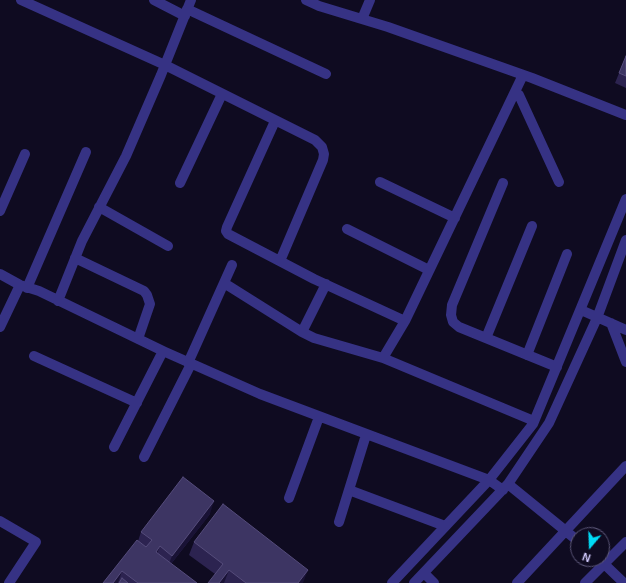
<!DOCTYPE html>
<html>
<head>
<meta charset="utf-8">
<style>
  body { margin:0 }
  #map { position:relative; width:626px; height:583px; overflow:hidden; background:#0f0b21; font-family:Helvetica,sans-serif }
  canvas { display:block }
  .north { position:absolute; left:570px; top:527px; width:40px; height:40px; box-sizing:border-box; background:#0f0b21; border:1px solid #5d587a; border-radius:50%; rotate:199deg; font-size:11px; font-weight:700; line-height:16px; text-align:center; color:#d2cbff }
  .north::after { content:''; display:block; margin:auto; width:14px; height:18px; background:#00dbf6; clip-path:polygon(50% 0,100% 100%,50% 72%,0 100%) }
</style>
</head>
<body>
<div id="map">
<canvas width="626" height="583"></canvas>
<div class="north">N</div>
</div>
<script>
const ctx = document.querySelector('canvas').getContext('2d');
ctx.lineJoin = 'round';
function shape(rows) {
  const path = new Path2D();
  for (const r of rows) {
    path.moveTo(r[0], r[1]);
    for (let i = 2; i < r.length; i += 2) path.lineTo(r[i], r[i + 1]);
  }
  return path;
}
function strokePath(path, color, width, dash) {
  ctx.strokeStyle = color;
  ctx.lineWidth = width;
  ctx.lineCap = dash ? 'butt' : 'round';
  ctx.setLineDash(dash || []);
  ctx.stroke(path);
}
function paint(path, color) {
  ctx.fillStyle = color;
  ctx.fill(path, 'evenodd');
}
strokePath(shape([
  [21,0,165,65,315,140,322,147,324,154,323,160,280,261],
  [154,0,185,16],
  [306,0,319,6,388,27,532,78,626,115],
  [187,9,326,74],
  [362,19,370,0],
  [515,92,519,95,559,182],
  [275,121,227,227,226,231,228,234,314,279,405,321,383,358,534,421],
  [380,182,455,218],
  [180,183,222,94],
  [503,183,452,305,451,315,453,322,459,327,557,367],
  [99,207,168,246],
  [0,211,25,154],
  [347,229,429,270],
  [75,258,144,291,147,295,150,304,138,339],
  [0,274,20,285,39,291,163,351,260,394,489,480,503,490],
  [224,283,302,332,314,338,383,358],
  [27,288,86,152],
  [58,301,82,241,126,156,161,75,191,0],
  [581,310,626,330],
  [405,321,523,75],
  [611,323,626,362],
  [0,327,20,285],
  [302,332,326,284],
  [486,338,532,226],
  [527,355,567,254],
  [34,356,137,403],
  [188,363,232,265],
  [114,447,163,351],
  [144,457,191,364],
  [508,484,578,541],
  [349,490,445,526],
  [289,498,319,417],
  [0,521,36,542,9,583],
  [339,522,366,435],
  [599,559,624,583],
  [424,573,434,583],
  [392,583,489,480,533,424,626,199],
  [414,583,508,484,549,423,597,318,626,240],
  [517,583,626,466],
  [585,583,626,542]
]), '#363284', 10);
paint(shape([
  [626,56,626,88,615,83],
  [210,514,171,564,197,583,103,583,138,541,141,532],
  [194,542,303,583,224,583,215,574,189,555]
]), '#2c2350');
paint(shape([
  [214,501,210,514,167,569,172,556],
  [160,546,155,559,156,552],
  [229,570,224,583,219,583],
  [308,570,303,583,298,583],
  [122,571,118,583,113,583]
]), '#191235');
const building = shape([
  [626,56,626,76,619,73,626,56],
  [183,477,214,501,172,556,160,546,156,552,197,583,138,583,122,571,113,583,103,583,137,540,146,547,152,540,141,532,183,477],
  [223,504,308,570,298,583,246,583,229,570,219,583,208,583,223,564,194,542,223,504],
  [122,578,128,583,119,583,122,578]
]);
paint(building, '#3d3563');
strokePath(building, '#554c7b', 1);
</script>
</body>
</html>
